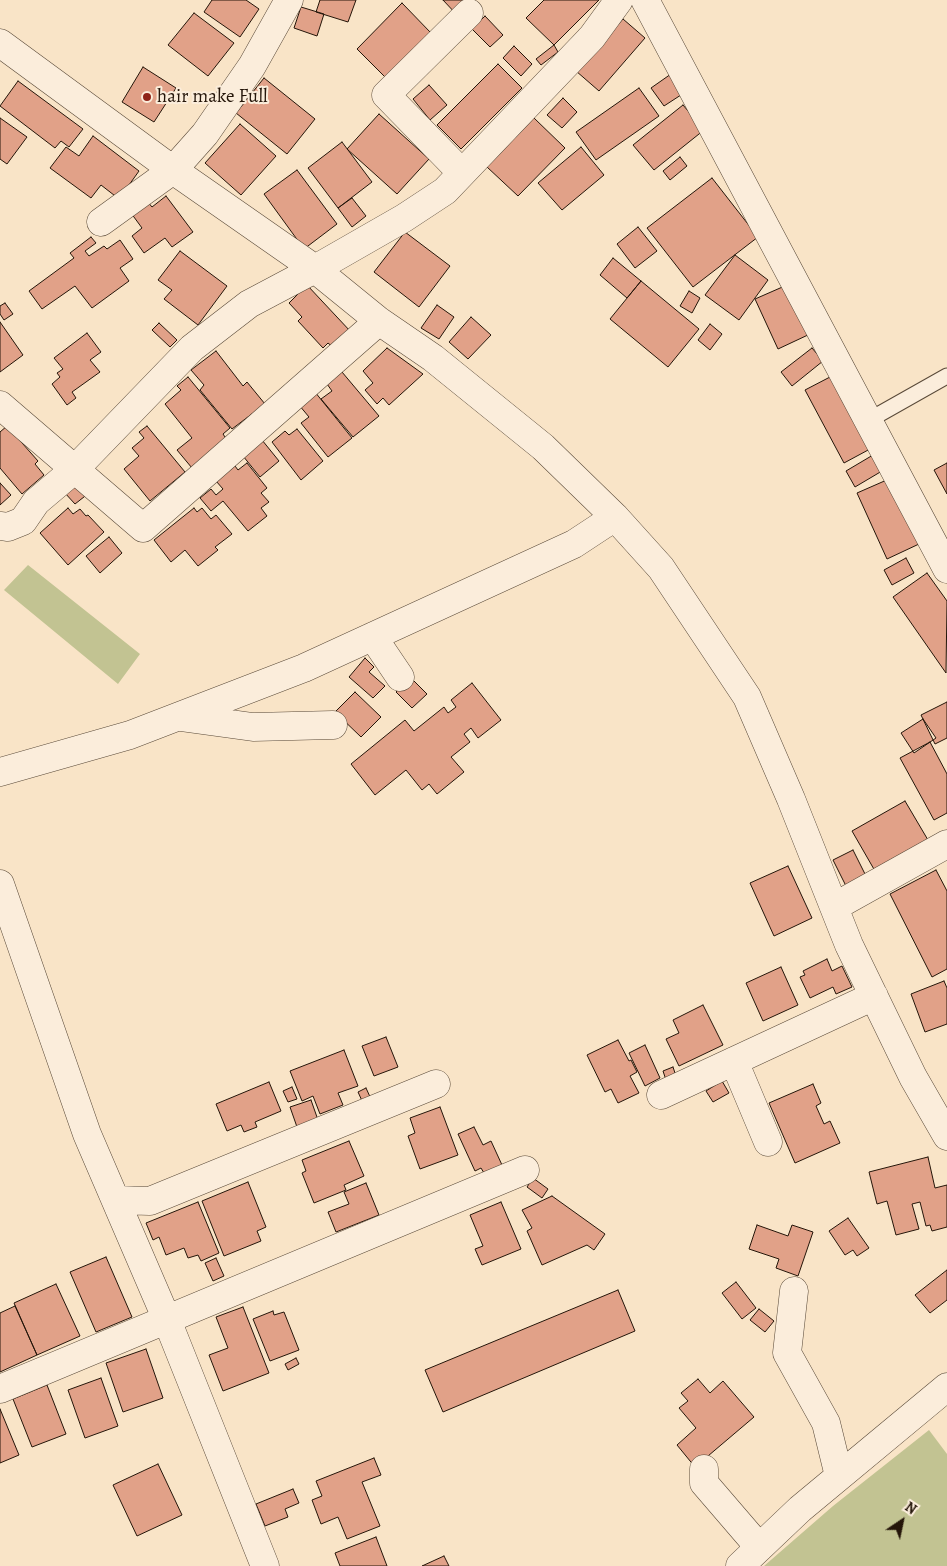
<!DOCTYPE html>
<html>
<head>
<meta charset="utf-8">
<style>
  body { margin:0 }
  #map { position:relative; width:947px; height:1566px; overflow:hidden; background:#f9e4c7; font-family:Alegreya,serif }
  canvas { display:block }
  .north { position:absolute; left:877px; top:1496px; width:50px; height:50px; -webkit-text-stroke:4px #fbeddb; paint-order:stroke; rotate:34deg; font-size:14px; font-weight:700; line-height:20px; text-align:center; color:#241509 }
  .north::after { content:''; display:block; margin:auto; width:18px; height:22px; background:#241509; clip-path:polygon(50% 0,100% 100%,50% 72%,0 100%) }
</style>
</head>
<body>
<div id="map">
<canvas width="947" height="1566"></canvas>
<div class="north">N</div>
</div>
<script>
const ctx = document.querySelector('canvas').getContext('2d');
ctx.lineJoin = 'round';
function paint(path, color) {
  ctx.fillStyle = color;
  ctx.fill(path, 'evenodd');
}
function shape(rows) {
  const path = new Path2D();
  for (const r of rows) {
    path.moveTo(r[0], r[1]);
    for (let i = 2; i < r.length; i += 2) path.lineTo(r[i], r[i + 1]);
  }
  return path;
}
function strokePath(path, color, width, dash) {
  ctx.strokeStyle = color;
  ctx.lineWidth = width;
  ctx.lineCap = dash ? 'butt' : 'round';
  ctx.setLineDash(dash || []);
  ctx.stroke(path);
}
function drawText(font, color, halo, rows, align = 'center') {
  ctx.font = font + ' Alegreya,serif';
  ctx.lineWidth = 4;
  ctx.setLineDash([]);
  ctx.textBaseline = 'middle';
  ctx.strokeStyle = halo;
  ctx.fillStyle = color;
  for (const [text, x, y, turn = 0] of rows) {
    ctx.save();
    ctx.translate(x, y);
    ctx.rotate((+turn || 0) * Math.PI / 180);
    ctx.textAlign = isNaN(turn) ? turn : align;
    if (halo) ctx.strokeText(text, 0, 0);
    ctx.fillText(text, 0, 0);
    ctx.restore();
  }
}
paint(shape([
  [28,565,140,654,118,684,4,590],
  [929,1430,947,1454,947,1566,764,1566,833,1506]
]), '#c2c392');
const building = shape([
  [212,0,246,0,259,9,240,37,204,12,212,0],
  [320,0,356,0,348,22,316,12,320,0],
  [443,0,474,0,458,16,443,0],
  [544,0,599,0,554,45,526,18,544,0],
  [402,3,431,33,386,78,357,49,402,3],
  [301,7,324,14,317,36,294,28,301,7],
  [194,13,234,43,208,76,168,45,194,13],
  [485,16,503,35,490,47,472,29,485,16],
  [623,19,645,38,599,91,576,71,623,19],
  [554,45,558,52,541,65,536,59,554,45],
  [514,46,532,64,521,76,503,58,514,46],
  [498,64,522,88,461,149,437,125,498,64],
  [143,67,176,88,154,122,122,102,143,67],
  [671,74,684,93,664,106,651,88,671,74],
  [264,78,315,119,287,154,236,113,264,78],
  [18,81,83,129,69,147,61,141,55,148,0,106,18,81],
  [429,85,447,105,430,120,413,99,429,85],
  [639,88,659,116,596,160,576,132,639,88],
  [563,98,577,112,562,128,547,115,563,98],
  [683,105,704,130,654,170,633,145,683,105],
  [379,114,429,159,397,194,347,149,379,114],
  [0,118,27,137,7,164,0,159,0,118],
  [534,118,565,148,518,196,487,167,534,118],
  [240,124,276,156,241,195,205,163,240,124],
  [93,136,139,171,119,199,101,185,91,198,50,168,66,147,79,156,93,136],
  [342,142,372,182,338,208,308,168,342,142],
  [581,147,604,175,562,210,538,183,581,147],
  [680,157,687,166,670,180,663,171,680,157],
  [297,170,337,224,304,249,264,194,297,170],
  [712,178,758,237,693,287,647,228,712,178],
  [166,196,193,232,172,247,165,238,144,253,132,236,142,228,131,213,147,201,152,207,166,196],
  [352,198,366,216,352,227,338,208,352,198],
  [638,227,657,251,635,268,617,244,638,227],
  [405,232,450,266,419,307,374,272,405,232],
  [91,237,96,243,85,251,89,256,104,246,107,249,120,240,133,259,120,268,129,281,92,308,75,286,42,309,29,291,74,258,70,253,91,237],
  [180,251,227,286,198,325,164,299,172,290,158,280,180,251],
  [735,255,768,280,739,320,705,295,735,255],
  [613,258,641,281,627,298,600,275,613,258],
  [641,281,699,329,668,367,610,319,641,281],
  [307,285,351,332,334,348,328,343,323,348,298,321,302,317,289,303,307,285],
  [787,285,810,334,778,349,755,299,787,285],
  [689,291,700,298,692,313,680,306,689,291],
  [5,303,13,314,4,320,0,314,0,306,5,303],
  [437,305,454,317,439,339,421,328,437,305],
  [471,317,491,335,468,359,449,342,471,317],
  [0,322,23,355,0,372,0,322],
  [159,323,177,340,170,347,152,330,159,323],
  [710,324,722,334,710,350,698,340,710,324],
  [87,333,101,352,90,360,100,372,72,392,76,398,67,405,52,384,60,377,57,373,63,369,54,358,87,333],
  [387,348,423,374,389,405,383,398,377,404,365,390,373,383,363,371,387,348],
  [812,348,823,361,792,386,781,372,812,348],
  [216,351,243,386,247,382,265,404,232,429,200,390,204,385,191,370,216,351],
  [342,372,379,416,353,437,321,399,332,391,327,384,342,372],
  [188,377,230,428,223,434,227,440,192,468,177,450,192,438,165,404,181,390,177,386,188,377],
  [830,377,870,449,844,463,805,390,830,377],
  [315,392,352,438,328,457,301,423,309,417,299,405,315,392],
  [7,426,38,461,35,464,44,475,22,494,0,468,0,432,7,426],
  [147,426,185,472,150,501,124,469,139,456,132,448,144,438,139,432,147,426],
  [297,429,323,461,301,480,272,442,285,431,289,435,297,429],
  [262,440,279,461,260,477,243,456,262,440],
  [873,455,882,471,855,487,846,471,873,455],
  [247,463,267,488,261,493,269,502,261,508,267,516,248,531,223,501,211,511,200,498,211,489,216,495,223,489,216,481,235,466,238,470,247,463],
  [947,463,947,494,934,470,947,463],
  [889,479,919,544,887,559,857,493,889,479],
  [78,480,89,493,75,504,64,492,78,480],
  [0,483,11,495,0,505,0,483],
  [68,508,73,514,80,509,86,516,88,515,104,532,68,565,40,533,68,508],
  [194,508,197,512,202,508,211,519,216,515,232,534,215,547,218,550,198,566,185,550,171,562,154,540,194,508],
  [109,537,122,553,100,573,86,556,109,537],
  [906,558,914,573,892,585,884,570,906,558],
  [927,573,947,601,946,673,893,597,927,573],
  [365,658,374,667,369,672,385,686,373,698,349,677,365,658],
  [411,678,427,694,412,708,396,692,411,678],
  [472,683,501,720,478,738,471,728,464,734,470,742,451,757,464,772,437,794,429,784,422,790,406,770,375,795,351,764,405,720,414,731,444,707,448,713,456,707,451,700,472,683],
  [355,692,381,717,361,737,335,712,355,692],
  [947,702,947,738,935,744,921,715,947,702],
  [923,719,936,738,914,753,901,733,923,719],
  [930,742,947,774,947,813,934,820,900,758,930,742],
  [905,801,928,840,875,871,852,831,905,801],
  [853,850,866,876,846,886,833,860,853,850],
  [788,866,812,918,774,936,750,883,788,866],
  [936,870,947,891,947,969,932,977,890,894,936,870],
  [827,959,832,971,842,966,852,987,836,994,833,987,810,998,800,977,805,975,803,971,827,959],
  [781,967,798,1005,763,1021,746,983,781,967],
  [944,981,947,988,947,1024,925,1032,911,994,944,981],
  [703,1005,723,1045,679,1066,666,1039,679,1033,673,1020,703,1005],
  [386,1037,398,1067,374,1076,362,1046,386,1037],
  [618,1040,629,1061,631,1060,637,1072,630,1076,639,1093,618,1103,611,1089,605,1092,587,1055,618,1040],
  [645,1045,660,1078,645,1086,629,1053,645,1045],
  [344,1050,358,1086,338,1093,343,1105,320,1114,313,1096,302,1101,290,1071,344,1050],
  [673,1067,676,1076,666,1080,663,1071,673,1067],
  [722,1081,729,1093,713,1102,706,1091,722,1081],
  [269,1082,281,1111,255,1122,257,1127,244,1132,241,1125,227,1131,216,1104,269,1082],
  [813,1084,821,1103,816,1106,824,1124,830,1121,840,1143,795,1163,769,1103,813,1084],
  [292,1087,297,1099,288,1102,283,1091,292,1087],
  [366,1088,371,1099,363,1103,358,1092,366,1088],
  [311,1100,318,1120,297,1127,290,1107,311,1100],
  [440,1107,458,1155,420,1169,408,1136,415,1133,410,1118,440,1107],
  [474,1127,483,1145,491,1141,502,1165,484,1173,481,1168,475,1171,458,1134,474,1127],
  [349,1141,364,1176,344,1185,346,1190,314,1203,302,1173,306,1171,302,1160,349,1141],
  [928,1157,935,1188,947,1185,947,1227,932,1231,930,1225,926,1226,920,1202,912,1204,919,1229,896,1235,887,1201,877,1204,869,1172,928,1157],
  [533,1178,548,1189,542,1198,527,1187,533,1178],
  [248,1182,266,1227,257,1231,261,1241,224,1256,202,1201,248,1182],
  [366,1183,379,1215,336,1232,328,1212,349,1204,344,1192,366,1183],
  [552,1196,605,1234,594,1250,587,1245,542,1265,527,1231,532,1228,522,1210,552,1196],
  [198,1202,219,1253,201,1261,198,1255,188,1258,184,1248,166,1255,159,1237,153,1240,146,1223,198,1202],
  [501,1202,521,1249,482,1265,475,1249,483,1246,470,1215,501,1202],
  [848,1218,869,1248,857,1256,853,1250,845,1255,829,1231,848,1218],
  [757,1225,788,1236,792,1225,813,1232,798,1276,776,1268,779,1259,749,1249,757,1225],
  [106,1257,132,1317,96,1332,70,1272,106,1257],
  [216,1258,224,1276,213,1281,205,1263,216,1258],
  [947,1270,947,1300,930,1313,915,1295,947,1270],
  [736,1282,756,1308,742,1319,722,1293,736,1282],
  [56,1284,80,1336,37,1355,14,1303,56,1284],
  [618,1290,635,1331,443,1412,425,1370,618,1290],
  [15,1306,37,1355,0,1372,0,1313,15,1306],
  [243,1307,269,1373,223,1391,209,1355,228,1348,216,1317,243,1307],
  [759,1309,774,1321,765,1332,750,1320,759,1309],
  [273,1311,274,1315,284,1312,299,1350,270,1361,253,1319,273,1311],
  [146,1349,163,1398,123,1412,106,1363,146,1349],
  [296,1358,299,1364,288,1370,285,1364,296,1358],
  [101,1378,118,1426,85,1438,68,1390,101,1378],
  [698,1379,710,1393,723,1381,754,1417,695,1467,677,1445,696,1428,679,1408,688,1401,681,1393,698,1379],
  [47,1385,66,1434,32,1447,13,1399,47,1385],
  [0,1409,19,1455,0,1463,0,1409],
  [374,1458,381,1475,362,1482,380,1526,347,1539,338,1517,321,1524,312,1500,322,1496,316,1481,374,1458],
  [158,1464,182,1515,137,1536,113,1485,158,1464],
  [293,1489,299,1503,285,1509,288,1517,265,1526,256,1504,293,1489],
  [376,1537,387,1566,340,1566,335,1553,376,1537],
  [444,1556,449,1566,422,1566,444,1556]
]);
paint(building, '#e1a188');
strokePath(building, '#241509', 1);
const service = shape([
  [869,420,947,376]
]);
const minor = shape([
  [645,0,947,569],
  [0,43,173,170,315,269,379,321,433,358,543,447,615,517,661,568,747,697,791,799,849,945,913,1077,947,1136],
  [462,173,386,95,469,13],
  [101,222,173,170,205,134,252,66,289,0],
  [0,405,143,528,379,321],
  [0,526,8,527,23,521,36,502,75,469,192,348,249,304,315,269,404,218,445,191,592,37,619,0],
  [373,637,400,677],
  [180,717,253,727,333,725],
  [0,772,130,735,304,668,574,544,615,517],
  [0,884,87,1134,167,1320,265,1566],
  [834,907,947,844],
  [734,1061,768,1142],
  [661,1095,874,996],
  [116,1200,150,1201,436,1084],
  [794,1291,787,1353,826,1423,839,1476],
  [0,1389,525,1170],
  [704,1469,704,1483,759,1547],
  [740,1566,800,1509,947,1387]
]);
strokePath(service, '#594938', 17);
strokePath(minor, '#594938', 29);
strokePath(service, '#fbeddb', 15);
strokePath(minor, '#fbeddb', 28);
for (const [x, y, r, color] of [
  [147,97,5,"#8f2418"]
]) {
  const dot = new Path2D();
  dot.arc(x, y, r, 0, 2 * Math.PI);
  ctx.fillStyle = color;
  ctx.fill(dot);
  strokePath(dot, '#fbeddb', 2);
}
drawText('19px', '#241509', '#fbeddb', [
  ["hair make Full",157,97]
], 'left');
</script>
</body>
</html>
